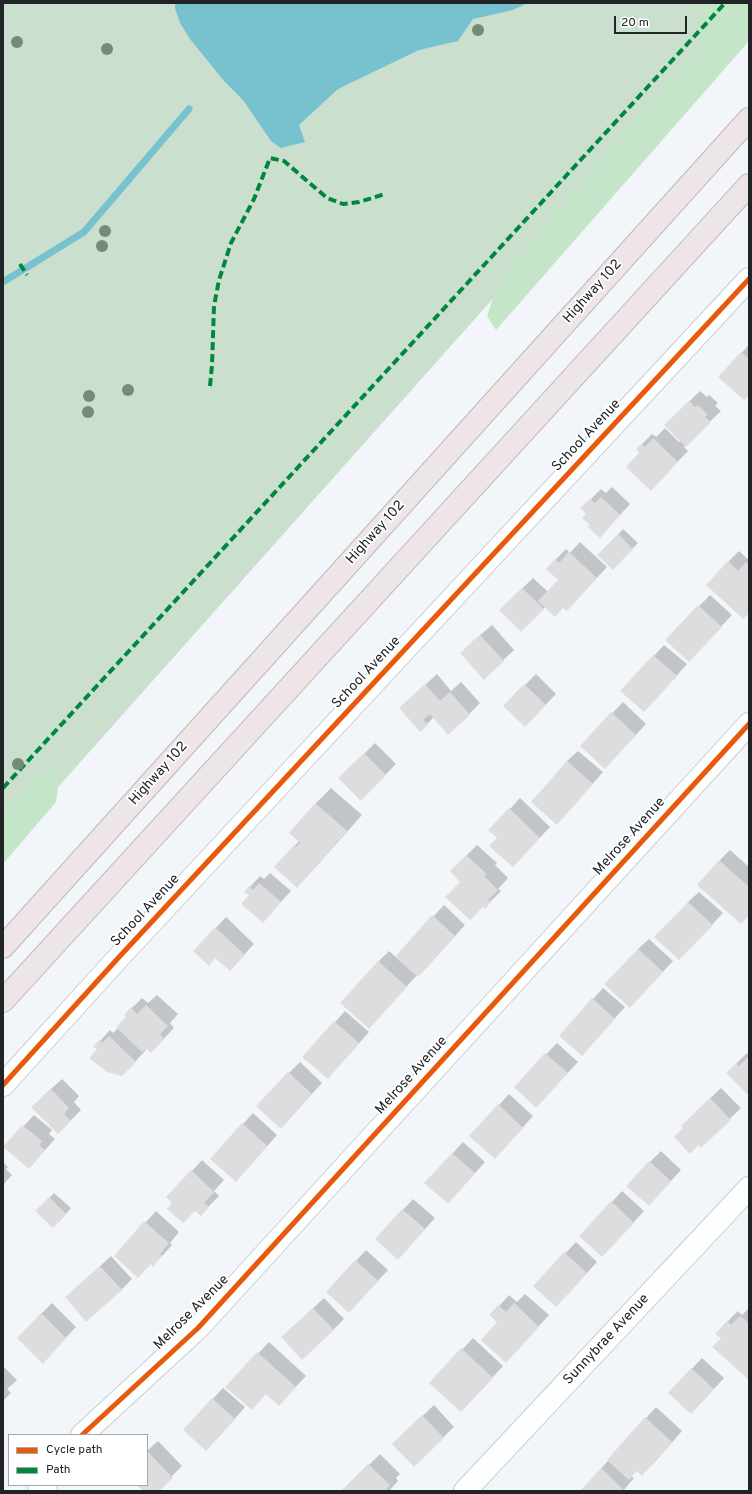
<!DOCTYPE html>
<html>
<head>
<meta charset="utf-8">
<style>
  body { margin:0 }
  #map { position:relative; width:752px; height:1494px; overflow:hidden; background:#f2f6fa; font-family:Overpass,sans-serif }
  canvas { display:block }
  .frame { position:absolute; inset:0; border:4px solid #202427; pointer-events:none }
  .legend { position:absolute; left:8px; top:1434px; width:140px; height:52px; box-sizing:border-box; background:#fff; border:1px solid #a6a7a9; margin:0; padding:5px 7px; list-style:none; font-size:12px; color:#202427 }
  .legend li { display:flex; align-items:center; gap:8px; height:20px }
  .legend b { width:20px; border:1px solid #a6a7a9 }
  .scale { position:absolute; left:614px; top:16px; width:73px; height:18px; box-sizing:border-box; border:2px solid #202427; border-top:0; padding-left:5px; font-size:12px; line-height:14px; white-space:nowrap; color:#202427; -webkit-text-stroke:3px #fff; paint-order:stroke }
</style>
</head>
<body>
<div id="map">
<canvas width="752" height="1494"></canvas>
<div class="frame"></div>
<ul class="legend">
<li><b style="height:5px;background:#e8590c"></b>Cycle path</li>
<li><b style="height:5px;background:#00873e"></b>Path</li>
</ul>
<div class="scale">20 m</div>
</div>
<script>
const ctx = document.querySelector('canvas').getContext('2d');
ctx.lineJoin = 'round';
function paint(path, color) {
  ctx.fillStyle = color;
  ctx.fill(path, 'evenodd');
}
function shape(rows) {
  const path = new Path2D();
  for (const r of rows) {
    path.moveTo(r[0], r[1]);
    for (let i = 2; i < r.length; i += 2) path.lineTo(r[i], r[i + 1]);
  }
  return path;
}
function strokePath(path, color, width, dash) {
  ctx.strokeStyle = color;
  ctx.lineWidth = width;
  ctx.lineCap = dash ? 'butt' : 'round';
  ctx.setLineDash(dash || []);
  ctx.stroke(path);
}
function drawText(font, color, halo, rows, align = 'center') {
  ctx.font = font + ' Overpass,sans-serif';
  ctx.lineWidth = 3.5;
  ctx.setLineDash([]);
  ctx.textBaseline = 'middle';
  ctx.strokeStyle = halo;
  ctx.fillStyle = color;
  for (const [text, x, y, turn = 0] of rows) {
    ctx.save();
    ctx.translate(x, y);
    ctx.rotate((+turn || 0) * Math.PI / 180);
    ctx.textAlign = isNaN(turn) ? turn : align;
    if (halo) ctx.strokeText(text, 0, 0);
    ctx.fillText(text, 0, 0);
    ctx.restore();
  }
}
paint(shape([
  [3,3,749,3,749,11,3,849]
]), '#cadfcd');
paint(shape([
  [700,3,749,3,749,41,496,330,487,316,500,277,701,44],
  [61,766,56,802,3,864,3,811,6,809,28,786]
]), '#c4e5c8');
paint(shape([
  [175,3,528,3,513,10,473,19,458,41,419,50,338,89,299,125,305,142,281,148,271,141,243,100,224,81,190,39,180,23,175,8]
]), '#78c2cf');
paint(shape([
  [749,345,749,394,719,377],
  [700,391,707,397,709,395,718,403,715,406,721,411,684,447,688,451,661,479,637,449,652,434,656,437,665,428,679,442,681,441,665,425],
  [612,487,630,504,610,526,591,525,587,514,582,508,601,489,606,493],
  [623,529,638,543,613,568,599,555],
  [580,542,607,567,577,599,564,607,545,607,521,631,500,610,533,578,548,592,560,580,555,560,566,549,570,553],
  [739,551,749,560,749,612,728,562],
  [710,595,732,615,699,650,667,640],
  [492,625,514,650,484,678,472,642],
  [664,645,687,664,655,700,622,691],
  [437,674,451,691,461,682,480,703,469,714,434,717,427,724,400,708],
  [536,674,556,694,525,726,504,706],
  [623,702,646,724,615,757,581,746],
  [375,743,396,764,361,799,340,778],
  [578,751,603,772,567,813,567,761],
  [331,788,362,815,313,870,297,886,276,867,299,841,315,804],
  [520,798,550,827,523,855,498,838,510,809],
  [477,845,497,863,495,865,508,878,498,889,501,891,485,907,451,871],
  [730,850,749,867,749,915,719,861],
  [270,873,291,891,263,921,250,895,250,887,260,876,264,879],
  [699,892,723,913,690,948,688,902],
  [444,905,465,925,429,965,418,976,417,975,379,1017,378,962,389,951,396,957],
  [226,917,254,944,240,959,216,957,194,951],
  [649,939,673,961,630,1007,638,949],
  [603,988,625,1007,592,1044,593,999],
  [157,995,178,1014,170,1023,174,1028,151,1052,146,1048,145,1049,146,1050,133,1064,98,1049,100,1041,110,1030,113,1033,118,1028,127,1017,125,1015,142,998,148,1003],
  [345,1011,369,1032,338,1067,304,1057],
  [557,1043,578,1062,547,1095,515,1087],
  [747,1053,749,1055,749,1095,727,1073],
  [300,1062,322,1083,291,1117,289,1073],
  [62,1079,79,1096,74,1102,81,1110,58,1133,43,1096],
  [721,1088,741,1108,701,1147,685,1128,693,1115],
  [509,1094,533,1116,505,1147,499,1105],
  [253,1113,277,1135,246,1170,243,1124],
  [34,1115,52,1130,49,1134,55,1139,29,1168,4,1147],
  [463,1142,485,1162,458,1192,426,1183],
  [661,1151,681,1170,659,1194,650,1162],
  [202,1160,224,1180,214,1191,219,1196,201,1214,196,1210,192,1171],
  [3,1162,8,1167,6,1169,12,1175,3,1185],
  [622,1191,644,1211,613,1245,612,1202],
  [54,1193,71,1208,59,1222,37,1211],
  [413,1199,435,1218,408,1248,376,1239],
  [156,1211,179,1232,170,1243,172,1245,164,1254,153,1265,151,1263,115,1256],
  [576,1242,597,1262,567,1295,535,1286],
  [366,1250,388,1270,359,1301,356,1261],
  [111,1256,132,1279,121,1290,77,1287],
  [525,1294,549,1315,506,1362,498,1322,499,1306,509,1295,517,1302],
  [324,1298,344,1319,333,1330,293,1327],
  [52,1303,76,1327,53,1351,41,1314],
  [749,1308,749,1379,722,1338,727,1322,738,1311,742,1315],
  [473,1338,503,1366,472,1400,431,1383],
  [269,1342,306,1376,279,1404,267,1393,227,1387],
  [702,1358,724,1378,702,1402,669,1393],
  [3,1366,17,1380,7,1389,11,1393,3,1401],
  [223,1388,245,1407,217,1439,184,1430],
  [434,1405,454,1427,414,1466,393,1445],
  [656,1407,682,1431,653,1464,637,1470,631,1476,634,1478,623,1491,581,1491],
  [158,1441,182,1466,157,1491,145,1491,139,1485,147,1485,147,1451],
  [380,1454,400,1474,396,1478,398,1481,389,1491,343,1491]
]), '#0003');
strokePath(shape([
  [3,282,84,232,189,109]
]), '#78c2cf', 7);
paint(shape([
  [741,352,749,359,749,395,744,400,718,377],
  [689,401,695,407,698,405,708,415,705,417,711,422,686,447,664,425],
  [653,438,678,462,651,491,626,467,639,453,636,449,641,444,645,447],
  [601,497,620,515,600,538,588,527,590,525,582,518,586,514,580,508,590,499,595,503],
  [618,534,633,549,613,570,597,555],
  [569,552,597,578,567,611,563,608,555,617,538,601,558,580,546,569,555,559,559,563],
  [728,561,738,571,746,562,749,565,749,613,743,619,706,585],
  [522,588,544,609,521,632,499,610],
  [698,605,722,627,689,662,665,640],
  [480,635,504,661,484,680,460,653],
  [653,655,677,676,644,712,620,691],
  [425,684,440,701,450,692,470,715,448,735,430,714,423,720,428,725,420,732,399,708],
  [524,684,546,705,525,727,503,706],
  [611,712,636,735,605,769,580,746],
  [364,753,386,775,361,801,338,778],
  [567,761,593,784,557,825,531,802],
  [315,803,347,831,297,888,274,867,294,845,296,847,300,843,289,833],
  [509,808,540,838,513,867,489,846,497,838,488,830],
  [466,855,487,874,484,876,498,890,488,900,491,902,485,909,483,907,470,920,445,897,460,882,450,871],
  [719,860,749,887,749,916,741,924,697,885],
  [259,883,281,902,263,923,241,904,249,895,244,892,249,886,253,890],
  [688,902,713,925,679,960,654,937],
  [432,915,455,936,418,977,395,957],
  [215,927,245,955,230,971,215,958,209,966,193,951],
  [638,949,663,972,630,1008,604,984],
  [378,961,407,987,369,1029,340,1003],
  [592,998,615,1019,582,1056,559,1036],
  [146,1005,168,1026,160,1034,164,1039,151,1053,146,1049,142,1052,116,1027,126,1017,124,1015,131,1007,137,1014],
  [334,1021,359,1043,328,1079,302,1057],
  [109,1036,136,1062,122,1076,107,1072,89,1058,97,1049,93,1047,99,1040,102,1043],
  [545,1053,568,1073,536,1108,514,1087],
  [749,1056,749,1096,726,1073,736,1063,739,1066],
  [288,1072,312,1094,281,1129,256,1106],
  [51,1089,69,1108,64,1114,71,1121,58,1134,31,1107],
  [710,1098,731,1120,701,1148,698,1145,690,1154,674,1137,683,1128,681,1126],
  [498,1104,523,1128,495,1159,469,1136],
  [242,1123,267,1146,236,1182,210,1159],
  [22,1125,42,1141,39,1145,45,1150,29,1169,3,1147],
  [452,1153,475,1173,448,1204,424,1183],
  [649,1161,671,1181,649,1206,626,1186],
  [191,1170,214,1192,204,1203,209,1207,201,1216,195,1211,183,1223,167,1209,172,1203,166,1197],
  [49,1197,66,1214,53,1228,35,1211],
  [611,1201,634,1223,602,1257,579,1236],
  [402,1209,425,1229,398,1260,375,1239],
  [144,1221,169,1243,160,1254,162,1256,153,1267,151,1264,138,1278,114,1256],
  [564,1252,587,1273,556,1307,533,1286],
  [355,1260,378,1281,349,1313,326,1292],
  [100,1266,122,1290,86,1322,65,1297],
  [514,1303,539,1327,506,1363,481,1340,497,1322,489,1315,498,1305,506,1312],
  [313,1308,334,1330,302,1360,281,1337],
  [41,1313,66,1338,43,1364,17,1338],
  [740,1316,749,1323,749,1380,712,1347,721,1338,715,1334,727,1321,731,1325],
  [461,1348,493,1378,461,1412,429,1383],
  [257,1352,296,1387,279,1406,266,1394,252,1410,225,1387],
  [691,1368,714,1389,691,1414,668,1393],
  [212,1398,235,1419,206,1451,183,1430],
  [422,1415,444,1438,414,1467,392,1444],
  [645,1417,672,1442,642,1476,637,1471,629,1480,607,1460],
  [147,1451,173,1478,159,1491,143,1491,137,1485,147,1485],
  [368,1464,390,1485,386,1489,387,1491,341,1491],
  [601,1468,624,1490,623,1491,580,1491]
]), '#deddde');
const minor = shape([
  [3,1085,120,956,749,279],
  [82,1435,198,1328,749,724],
  [39,1485,46,1491],
  [465,1491,749,1188]
]);
const motorway = shape([
  [3,947,749,119],
  [3,1001,749,185]
]);
strokePath(minor, '#c9cdd0', 24);
strokePath(motorway, '#beb6b9', 24);
strokePath(minor, '#fdfefe', 22);
strokePath(motorway, '#eee5e6', 22);
strokePath(shape([
  [20,264,27,275],
  [210,386,212,365,214,306,219,280,231,243,254,199,270,158,284,161,327,198,343,204,359,202,385,194],
  [3,788,725,3]
]), '#00873e', 4, [8, 4]);
strokePath(shape([
  [3,1085,120,956,749,279],
  [82,1435,198,1328,749,724]
]), '#e8590c', 5);
ctx.fillStyle = '#748b79';
for (const [x, y] of [
  [478,30],
  [17,42],
  [107,49],
  [105,231],
  [102,246],
  [128,390],
  [89,396],
  [88,412],
  [18,764]
]) {
  ctx.beginPath();
  ctx.arc(x, y, 6, 0, 2 * Math.PI);
  ctx.fill();
}
drawText('14px', '#202427', '#fff', [
  ["Highway 102",593,292,-48],
  ["School Avenue",587,436,-47],
  ["Highway 102",376,533,-48],
  ["School Avenue",367,673,-47],
  ["Highway 102",159,774,-48],
  ["Melrose Avenue",630,837,-48],
  ["School Avenue",146,911,-47],
  ["Melrose Avenue",412,1076,-48],
  ["Melrose Avenue",192,1313,-45],
  ["Sunnybrae Avenue",607,1340,-47]
]);
</script>
</body>
</html>
